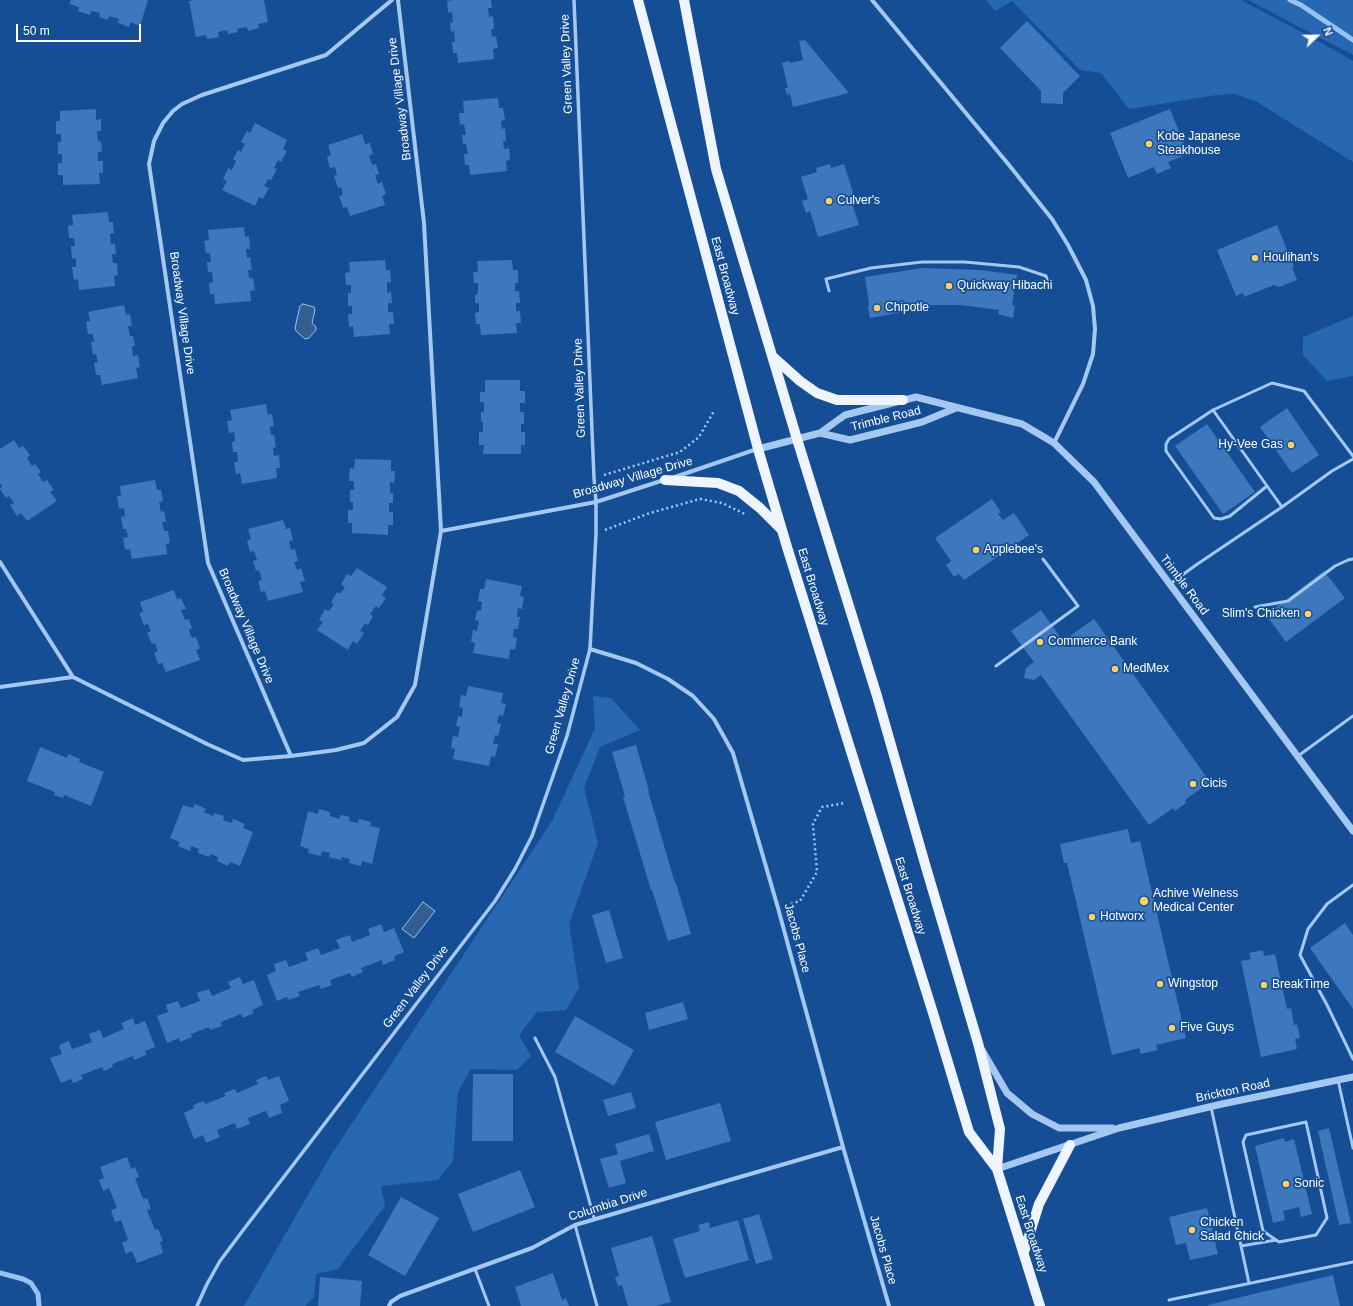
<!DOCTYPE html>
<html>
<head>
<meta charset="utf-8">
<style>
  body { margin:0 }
  #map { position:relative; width:1353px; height:1306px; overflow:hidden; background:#154e94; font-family:Helvetica,sans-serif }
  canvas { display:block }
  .north { position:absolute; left:1297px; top:16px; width:40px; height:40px; -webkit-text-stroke:3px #154e94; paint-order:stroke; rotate:68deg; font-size:11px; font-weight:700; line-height:16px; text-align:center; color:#fff }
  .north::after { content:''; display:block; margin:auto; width:14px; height:18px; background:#fff; clip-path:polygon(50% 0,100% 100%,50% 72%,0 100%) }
  .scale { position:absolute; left:16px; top:24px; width:125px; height:18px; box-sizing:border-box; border:2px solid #fff; border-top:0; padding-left:5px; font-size:12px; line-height:14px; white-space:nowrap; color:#fff; -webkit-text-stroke:3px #154e94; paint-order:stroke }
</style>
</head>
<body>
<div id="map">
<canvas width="1353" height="1306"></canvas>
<div class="north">N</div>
<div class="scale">50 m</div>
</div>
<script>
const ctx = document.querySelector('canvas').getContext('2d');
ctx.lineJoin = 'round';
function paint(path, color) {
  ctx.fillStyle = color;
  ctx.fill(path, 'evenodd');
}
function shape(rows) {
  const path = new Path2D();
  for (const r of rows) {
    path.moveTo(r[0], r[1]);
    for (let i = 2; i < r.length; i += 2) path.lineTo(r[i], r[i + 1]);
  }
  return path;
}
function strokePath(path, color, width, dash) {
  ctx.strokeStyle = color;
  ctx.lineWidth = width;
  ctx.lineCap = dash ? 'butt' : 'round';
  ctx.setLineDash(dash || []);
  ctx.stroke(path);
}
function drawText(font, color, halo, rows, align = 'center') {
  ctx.font = font + ' Helvetica,sans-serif';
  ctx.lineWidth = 3.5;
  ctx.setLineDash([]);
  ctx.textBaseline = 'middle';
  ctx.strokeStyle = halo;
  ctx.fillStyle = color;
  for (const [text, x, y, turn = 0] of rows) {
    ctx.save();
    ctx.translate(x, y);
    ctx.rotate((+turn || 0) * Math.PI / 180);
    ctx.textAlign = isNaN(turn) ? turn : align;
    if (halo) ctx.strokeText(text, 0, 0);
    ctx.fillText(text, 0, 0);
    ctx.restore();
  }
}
paint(shape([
  [986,0,1241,0,1307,35,1353,61,1353,162,1257,102,1235,94,1217,95,1129,109,1101,73,1080,70,1012,1,995,11],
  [1248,0,1353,0,1353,55],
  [1353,316,1353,376,1327,381,1303,355,1303,337],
  [593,696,611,698,640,730,600,747,584,788,598,843,569,924,579,988,566,1010,537,1012,519,1035,531,1056,517,1070,471,1069,458,1092,453,1161,438,1180,381,1186,385,1206,338,1269,316,1274,314,1297,305,1306,244,1306,331,1155,552,821,595,729]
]), '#2868b3');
const water = shape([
  [303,304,314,307,315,310,312,323,316,327,316,330,309,338,305,339,296,331,295,328,300,306,303,304],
  [423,902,435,911,414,938,402,929,423,902]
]);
paint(water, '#345e91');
strokePath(water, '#96c3f4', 1);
strokePath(shape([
  [1290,0,1301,5,1353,40],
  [0,1273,23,1279,31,1283,38,1294,39,1306]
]), '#96c3f4', 5);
paint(shape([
  [71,0,148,0,140,26,131,22,129,27,118,23,119,19,109,16,108,20,99,17,100,13,91,11,90,15,78,11,79,7,69,4],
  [195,0,264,0,268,22,258,24,259,28,248,31,247,27,237,29,238,32,228,34,227,30,218,32,219,37,207,39,206,35,196,37,189,1],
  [452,0,491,0,492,8,488,8,489,17,493,16,494,29,491,29,492,37,496,36,498,48,493,49,494,59,458,63,457,53,453,53,452,42,455,42,454,31,451,32,450,23,453,22,452,12,448,13,447,1],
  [1027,21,1080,76,1063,93,1063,104,1041,103,1041,91,1000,48],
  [805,40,849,93,793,107,790,94,787,95,785,88,788,88,782,63,789,61,790,63,803,60,799,41],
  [498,98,499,108,503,108,505,120,501,121,502,129,505,128,506,141,503,141,504,149,509,148,510,160,506,161,507,171,470,175,469,165,465,165,464,154,468,154,466,144,463,144,462,135,466,135,464,124,460,125,459,113,464,113,463,101],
  [96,109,96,120,101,119,101,131,97,131,98,142,101,141,102,152,98,152,98,161,103,161,103,173,99,173,100,184,63,185,63,175,58,175,58,163,62,163,62,154,58,154,58,142,61,142,61,134,56,134,56,121,60,121,60,111],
  [1170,109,1188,154,1168,162,1171,168,1157,174,1154,167,1128,178,1110,133],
  [255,123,287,140,283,149,287,151,281,162,278,160,274,168,277,169,271,180,268,179,264,186,269,188,263,199,259,197,255,206,222,190,227,181,223,179,228,168,232,170,236,161,233,159,238,150,241,152,245,144,241,142,247,131,250,133],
  [362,134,365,144,370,143,373,154,369,156,372,165,376,164,379,174,375,175,378,184,382,182,386,194,382,196,385,205,350,216,347,207,343,208,339,196,343,195,341,187,338,188,334,176,337,175,335,167,330,168,327,156,331,155,328,145],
  [830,164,831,168,844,164,856,202,852,203,859,225,818,237,810,211,806,213,802,201,808,199,801,177,817,172,816,168],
  [108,212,109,222,113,222,114,233,110,234,111,244,115,244,116,254,112,254,113,263,117,263,118,275,114,276,115,286,79,290,78,279,74,280,72,267,76,267,76,258,72,259,71,246,75,246,74,238,69,238,68,226,73,225,72,215],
  [1277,225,1294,267,1292,267,1297,280,1279,287,1274,285,1244,297,1243,293,1236,296,1217,250],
  [244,227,245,237,249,236,250,249,246,249,247,258,250,257,252,270,248,270,249,278,253,278,255,290,250,291,251,301,215,304,214,294,210,294,209,283,213,282,212,272,208,272,207,262,211,262,210,253,206,253,204,241,209,240,208,230],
  [385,260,386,270,390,270,391,282,387,282,387,293,391,292,392,303,388,303,388,312,393,312,394,324,389,324,390,334,354,337,353,326,349,327,348,314,352,314,352,306,348,306,348,293,351,293,351,285,346,285,345,273,350,272,349,262],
  [512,260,513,270,518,270,518,283,515,283,515,291,519,291,520,303,516,303,516,311,520,311,521,323,516,323,517,333,481,335,480,324,476,324,475,313,479,312,479,303,475,303,475,295,478,294,478,283,474,283,473,272,478,272,477,261],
  [922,268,981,270,1017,275,1012,305,1015,306,1013,318,998,314,999,310,961,305,929,305,925,308,870,318,868,307,869,304,865,277],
  [124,305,126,315,130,314,132,326,128,326,130,336,133,336,135,346,132,346,133,356,138,355,140,367,136,368,138,378,102,385,100,375,96,375,94,363,98,362,96,354,93,355,91,342,94,342,93,334,88,334,86,322,90,321,88,312],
  [485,380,520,380,520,391,525,391,525,403,520,403,520,412,524,412,524,424,521,424,521,432,525,432,525,445,521,445,521,454,483,454,484,445,479,445,479,432,483,432,483,422,481,422,481,412,484,412,484,402,480,402,480,392,485,392],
  [266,404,268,415,272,414,274,426,270,427,271,435,274,435,276,447,273,448,274,456,279,455,280,468,276,468,277,478,242,484,240,473,236,474,234,462,238,462,237,452,233,452,232,442,235,441,234,432,229,433,227,421,232,420,230,410],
  [1287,408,1319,455,1292,473,1260,427],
  [1207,424,1255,492,1223,514,1175,446],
  [14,440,19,448,23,446,30,455,27,458,32,466,35,464,41,472,38,474,43,482,47,480,54,490,50,492,57,501,27,521,21,513,17,516,10,505,14,503,9,496,6,498,0,489,2,486,0,483,0,449],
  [355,459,391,460,391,471,395,471,394,483,390,482,390,493,393,493,393,503,389,503,389,512,393,512,393,525,388,525,388,535,352,533,352,523,348,523,348,510,353,510,353,502,350,502,350,490,354,490,354,481,349,481,350,468,354,469],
  [155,480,157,490,161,490,163,501,159,502,161,512,164,511,166,522,162,522,164,531,168,531,170,543,166,544,167,554,132,559,130,549,125,550,123,538,128,537,126,529,123,529,121,517,125,516,124,508,119,509,117,496,121,496,120,486],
  [992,499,1001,512,998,514,1003,520,1014,513,1029,535,964,580,959,574,954,577,946,565,951,561,935,538],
  [283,520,286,529,290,528,293,540,289,542,291,550,295,549,298,561,294,562,297,570,301,568,305,581,300,582,303,592,268,601,265,591,261,592,258,581,262,580,259,570,256,571,253,561,257,560,254,551,250,552,247,540,251,539,248,529],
  [357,568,387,587,382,596,386,598,379,608,376,606,370,614,373,616,368,625,365,623,360,631,364,633,357,644,353,641,348,650,317,630,323,622,319,620,325,609,329,611,334,604,331,602,337,592,340,594,345,587,341,584,347,574,351,576],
  [1324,571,1345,598,1286,642,1266,615],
  [486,579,522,586,520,596,524,597,522,609,518,608,517,617,520,617,518,629,514,629,513,637,517,638,515,650,510,649,509,659,473,653,475,643,471,642,473,630,477,631,479,621,475,620,477,610,481,611,482,602,478,601,480,589,484,589],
  [174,590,177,599,181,598,186,609,181,610,185,620,189,619,192,628,189,630,192,638,196,637,200,648,196,650,200,660,166,672,162,663,158,664,154,653,158,651,155,643,152,644,147,633,151,631,148,624,144,625,139,613,143,612,140,602],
  [1041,610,1063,641,1094,619,1210,782,1185,800,1186,803,1175,811,1173,808,1149,825,1041,675,1034,680,1024,678,1026,668,1034,662,1011,631],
  [468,686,503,693,501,703,506,704,503,716,499,715,497,723,501,724,498,736,495,735,493,744,498,744,495,757,491,756,489,766,453,759,455,749,451,748,453,736,458,737,460,727,456,726,458,716,462,717,463,708,459,707,461,695,466,696],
  [636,745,649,791,648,791,675,883,676,883,691,934,668,941,652,890,651,890,623,797,625,796,612,752],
  [40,747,67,758,68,754,80,759,79,762,104,772,91,806,64,795,63,798,54,795,55,792,27,781],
  [195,804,206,809,204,812,213,816,215,813,224,816,223,820,232,823,233,819,245,824,243,828,253,832,240,866,230,862,228,866,217,861,218,857,211,854,209,857,198,853,199,849,191,846,190,851,178,846,180,842,170,838,183,805,193,808],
  [319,809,330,812,330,816,339,819,340,815,350,817,349,821,358,823,359,819,371,822,370,826,380,828,372,864,362,861,361,866,349,863,350,859,342,857,341,860,329,857,330,853,322,851,321,856,308,853,309,849,300,846,308,811,318,814],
  [1128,829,1131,843,1140,841,1186,1038,1156,1045,1158,1050,1141,1054,1139,1048,1112,1055,1067,863,1064,863,1060,844],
  [609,910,623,958,606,963,592,915],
  [1345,923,1353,935,1353,1009,1310,948],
  [381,924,384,932,394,928,404,952,394,956,395,960,383,965,382,960,361,968,363,972,352,977,350,973,330,980,332,985,321,989,319,985,298,992,300,996,288,1000,287,997,277,1001,267,975,276,971,274,964,286,960,289,967,308,960,305,953,318,948,321,955,340,948,336,940,350,935,352,942,370,935,368,929],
  [1263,950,1264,956,1275,954,1287,1009,1291,1008,1294,1025,1297,1024,1300,1038,1295,1039,1297,1049,1261,1057,1241,961,1251,959,1249,953],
  [240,977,243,984,254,980,263,1005,252,1010,254,1013,243,1018,241,1014,221,1022,222,1026,210,1030,209,1027,191,1034,192,1037,180,1042,179,1038,167,1043,157,1016,168,1012,166,1005,178,1001,181,1008,200,1001,197,993,209,989,212,996,231,988,228,982],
  [683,1002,688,1019,649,1030,645,1013],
  [575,1016,634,1050,614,1086,555,1052],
  [133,1018,135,1025,145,1021,155,1047,145,1051,146,1055,134,1060,133,1056,112,1064,113,1067,104,1071,102,1067,81,1075,83,1079,73,1083,71,1079,61,1083,50,1058,62,1054,59,1045,69,1041,72,1049,92,1042,89,1034,100,1030,103,1038,124,1029,121,1023],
  [473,1074,513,1074,513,1141,472,1141],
  [266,1076,268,1080,279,1076,289,1101,280,1105,282,1113,269,1118,266,1111,248,1118,250,1124,237,1129,235,1123,217,1130,220,1137,206,1143,203,1135,194,1139,184,1113,194,1108,193,1105,204,1101,205,1104,226,1096,224,1093,235,1089,237,1093,258,1084,256,1080],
  [631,1092,636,1108,608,1116,603,1100],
  [720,1103,731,1141,666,1160,655,1122],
  [1329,1128,1351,1223,1339,1225,1318,1131],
  [649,1134,654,1151,620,1161,615,1144],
  [1284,1138,1285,1142,1294,1139,1312,1214,1301,1217,1299,1207,1283,1211,1285,1220,1273,1223,1255,1146],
  [618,1154,626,1183,609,1188,600,1159],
  [127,1157,131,1169,135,1167,139,1177,135,1178,143,1199,147,1198,151,1209,147,1210,155,1230,158,1229,163,1241,160,1242,163,1253,137,1263,132,1251,126,1254,122,1243,128,1240,121,1220,115,1222,111,1210,117,1208,109,1188,103,1191,99,1180,104,1178,100,1167],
  [520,1170,535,1207,473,1232,458,1194],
  [401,1197,439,1218,405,1276,368,1255],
  [1207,1208,1218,1254,1190,1260,1186,1243,1176,1245,1169,1217],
  [759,1214,773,1259,756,1264,743,1219],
  [738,1220,749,1260,685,1278,673,1239,700,1231,698,1225,709,1222,710,1228],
  [652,1236,671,1302,656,1306,628,1306,622,1285,618,1286,615,1277,619,1276,611,1248],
  [553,1273,562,1300,566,1298,569,1306,521,1306,515,1287],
  [1333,1275,1340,1306,1208,1306,1208,1305],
  [320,1277,362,1281,360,1306,318,1306]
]), '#3d77bc');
strokePath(shape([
  [604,475,680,452,699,437,714,411],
  [605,530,650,513,700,499,722,503,745,514],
  [786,905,800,901,817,872,813,824,822,807,845,803]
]), '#a4c8f1', 2.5, [2, 3]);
strokePath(shape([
  [829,291,826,279,871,268,922,262,965,262,1019,267,1046,276,1049,287],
  [1213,410,1169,439,1166,444,1166,451,1214,518,1221,519,1230,516,1267,486],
  [1282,507,1213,410,1272,383,1304,391,1353,456],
  [1170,584,1196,565,1282,507,1332,471,1353,459],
  [1255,607,1288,601,1335,566,1348,560,1353,559],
  [996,666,1078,606,1043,559],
  [1298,756,1353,716],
  [1353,885,1327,904,1308,929,1300,955,1327,1005,1353,1059],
  [535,1038,555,1077,594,1218],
  [1338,1080,1353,1148],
  [1211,1107,1249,1283],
  [1306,1122,1327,1218,1316,1235,1279,1242,1263,1231,1243,1142,1246,1135,1306,1122],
  [575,1225,597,1306],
  [1241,1246,1276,1240],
  [475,1269,489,1306],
  [1169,1300,1353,1262]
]), '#a4c8f1', 3);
strokePath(shape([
  [197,1306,207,1284,220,1261,244,1229,495,901,515,869,532,836,567,736,590,649,596,534,596,502,594,478,574,0]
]), '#a4c8f1', 3.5);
strokePath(shape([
  [872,0,1009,165,1052,219,1068,245,1086,280,1093,306,1095,329,1093,354,1083,384,1054,443],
  [675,477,757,449],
  [441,531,596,502,664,480],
  [0,562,73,677,207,744,243,760,291,756,336,750,364,743,397,717,415,685,441,531,424,223,398,0],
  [590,649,636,663,668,679,693,696,714,719,733,753,778,908,843,1147,889,1306],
  [0,687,73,677],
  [291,756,208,563,149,164,154,141,163,123,173,111,182,104,202,95,326,55,392,0],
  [389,1306,391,1302,400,1296,532,1248,575,1225,843,1147]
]), '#a4c8f1', 4);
strokePath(shape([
  [820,433,850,440,922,422,956,408],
  [758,449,820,433,845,415,916,397,1022,424,1054,443,1094,482,1353,831],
  [982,1050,1007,1093,1032,1114,1059,1128,1112,1128],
  [997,1169,1119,1128,1222,1104,1353,1077]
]), '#a4c8f1', 7);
strokePath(shape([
  [638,0,758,449,787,547,933,1013,969,1132,997,1169,1040,1306],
  [684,0,716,169,797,439,877,696,925,864,978,1043,1000,1129,997,1169],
  [772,356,800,381,817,393,837,400,903,400],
  [665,480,718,483,739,491,760,508,781,529],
  [1024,1252,1039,1204,1070,1145]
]), '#eff5ff', 10);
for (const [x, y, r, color] of [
  [1149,144,4,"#ffd065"],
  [829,201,4,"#ffd065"],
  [1255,258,4,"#ffd065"],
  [949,286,4,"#ffd065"],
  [877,308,4,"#ffd065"],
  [1291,445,4,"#ffd065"],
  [976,550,4,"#ffd065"],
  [1308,614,4,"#ffd065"],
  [1040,642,4,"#ffd065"],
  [1115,669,4,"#ffd065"],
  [1193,784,4,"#ffd065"],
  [1144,901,5,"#ffd065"],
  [1092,917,4,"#ffd065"],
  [1160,984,4,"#ffd065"],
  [1264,985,4,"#ffd065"],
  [1172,1028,4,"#ffd065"],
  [1286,1184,4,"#ffd065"],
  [1192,1230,4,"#ffd065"]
]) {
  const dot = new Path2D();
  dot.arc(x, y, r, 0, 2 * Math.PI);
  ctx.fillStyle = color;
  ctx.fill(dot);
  strokePath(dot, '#154e94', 1.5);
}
drawText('12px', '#fff', '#154e94', [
  ["Green Valley Drive",567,64,-92],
  ["Broadway Village Drive",400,99,-97],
  ["East Broadway",725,276,75],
  ["Broadway Village Drive",182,313,82],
  ["Green Valley Drive",580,388,-92],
  ["Trimble Road",886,419,-14],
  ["Broadway Village Drive",633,478,-16],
  ["Trimble Road",1184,585,53],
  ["East Broadway",813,587,73],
  ["Broadway Village Drive",246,626,67],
  ["Green Valley Drive",563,706,-74],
  ["East Broadway",910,896,73],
  ["Jacobs Place",797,938,75],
  ["Green Valley Drive",416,987,-53],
  ["Brickton Road",1233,1091,-12],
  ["Columbia Drive",608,1205,-18],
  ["East Broadway",1031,1234,72],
  ["Jacobs Place",883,1250,74]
]);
drawText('12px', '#fff', '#154e94', [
  ["Kobe Japanese",1157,137],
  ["Steakhouse",1157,151],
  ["Culver's",837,201],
  ["Houlihan's",1263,258],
  ["Quickway Hibachi",957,286],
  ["Chipotle",885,308],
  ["Hy-Vee Gas",1283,445,"right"],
  ["Applebee's",984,550],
  ["Slim's Chicken",1300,614,"right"],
  ["Commerce Bank",1048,642],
  ["MedMex",1123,669],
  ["Cicis",1201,784],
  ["Achive Welness",1153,894],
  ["Medical Center",1153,908],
  ["Hotworx",1100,917],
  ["Wingstop",1168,984],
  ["BreakTime",1272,985],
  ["Five Guys",1180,1028],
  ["Sonic",1294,1184],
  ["Chicken",1200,1223],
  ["Salad Chick",1200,1237]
], 'left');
</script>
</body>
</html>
